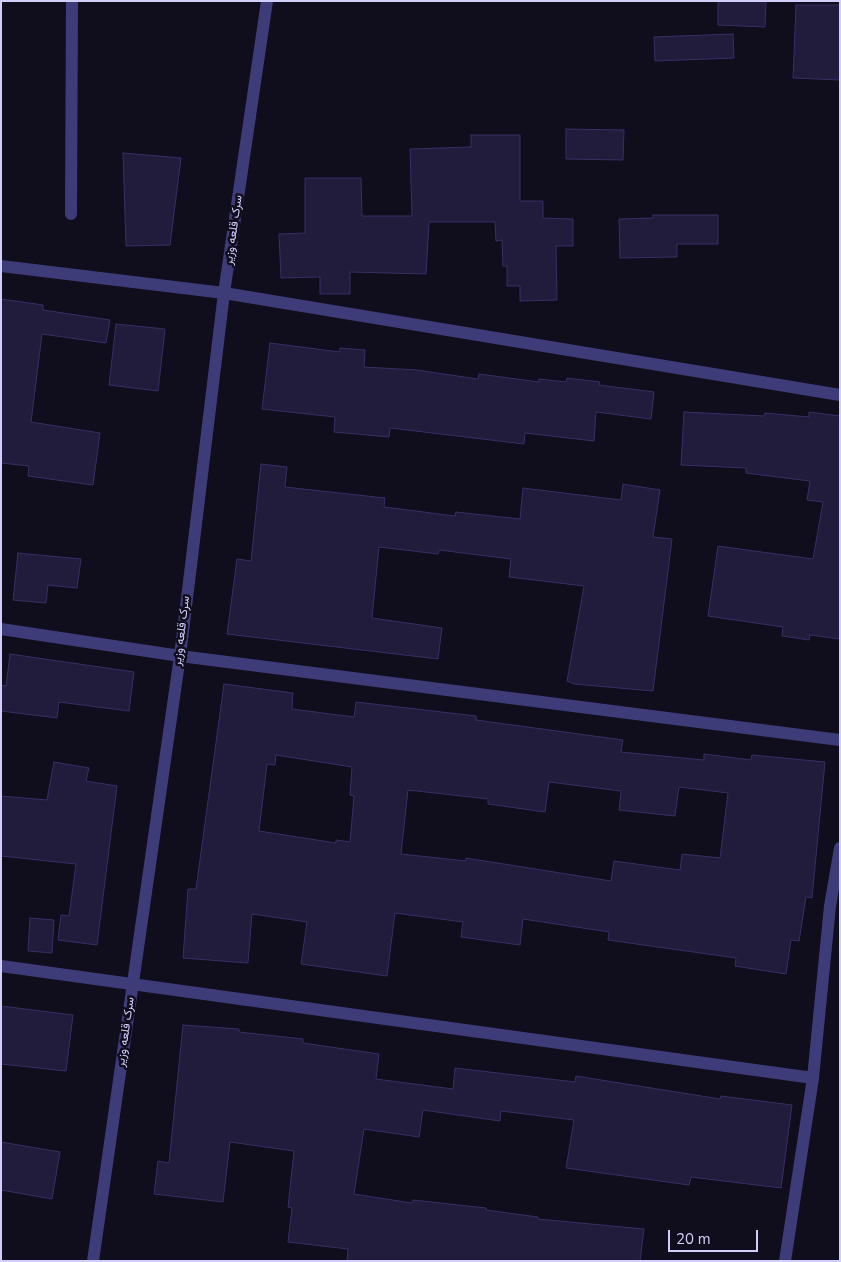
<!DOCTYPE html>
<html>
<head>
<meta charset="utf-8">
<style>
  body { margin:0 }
  #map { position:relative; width:841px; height:1262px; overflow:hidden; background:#100d1d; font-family:"Nunito Sans",sans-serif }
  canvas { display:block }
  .frame { position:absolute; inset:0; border:2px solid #d2cefb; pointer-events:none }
  .scale { position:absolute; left:668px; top:1230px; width:90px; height:22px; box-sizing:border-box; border:2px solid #d2cefb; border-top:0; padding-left:6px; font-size:15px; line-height:18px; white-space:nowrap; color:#d2cefb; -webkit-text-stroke:4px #100d1d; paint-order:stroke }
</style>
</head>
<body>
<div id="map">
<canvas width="841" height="1262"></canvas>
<div class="frame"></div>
<div class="scale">20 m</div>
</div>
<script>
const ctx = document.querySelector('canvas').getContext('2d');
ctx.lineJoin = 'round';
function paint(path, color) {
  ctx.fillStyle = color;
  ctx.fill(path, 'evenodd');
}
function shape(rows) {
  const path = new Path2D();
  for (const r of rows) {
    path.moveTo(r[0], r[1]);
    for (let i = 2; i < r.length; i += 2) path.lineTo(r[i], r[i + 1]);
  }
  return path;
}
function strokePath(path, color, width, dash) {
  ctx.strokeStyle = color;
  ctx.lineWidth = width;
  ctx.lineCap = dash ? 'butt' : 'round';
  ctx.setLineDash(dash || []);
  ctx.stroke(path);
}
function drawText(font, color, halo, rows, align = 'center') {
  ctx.font = font + ' "Nunito Sans",Vazirmatn,sans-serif';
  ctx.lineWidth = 5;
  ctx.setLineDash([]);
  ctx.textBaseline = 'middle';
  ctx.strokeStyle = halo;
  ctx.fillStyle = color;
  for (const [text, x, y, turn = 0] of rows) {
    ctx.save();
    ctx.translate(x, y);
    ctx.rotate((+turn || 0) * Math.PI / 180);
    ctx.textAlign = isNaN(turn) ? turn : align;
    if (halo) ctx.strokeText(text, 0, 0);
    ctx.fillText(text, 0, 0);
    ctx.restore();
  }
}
const building = shape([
  [718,1,766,1,765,27,718,25,718,1],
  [796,5,840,5,840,80,793,78,796,5],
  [733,34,734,58,655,61,654,37,733,34],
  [566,129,624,130,623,160,566,159,566,129],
  [471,135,520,135,520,201,543,201,543,218,573,219,573,246,556,246,557,300,520,301,520,286,507,286,507,266,503,266,502,240,496,241,495,222,429,222,426,274,350,272,350,294,320,294,320,277,281,278,279,234,305,233,305,178,361,178,362,216,412,216,410,149,471,147,471,135],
  [123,153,181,158,170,245,126,246,123,153],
  [653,215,718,215,718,244,677,244,677,257,620,258,619,219,653,218,653,215],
  [1,299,43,305,43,310,110,320,106,343,42,334,31,422,100,433,93,485,28,476,29,466,1,463,1,299],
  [116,324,165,329,158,391,109,385,116,324],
  [270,343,340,352,340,348,365,350,364,367,417,370,478,379,479,374,539,382,539,379,566,382,567,378,600,382,599,385,654,392,651,419,596,412,594,441,525,433,524,444,390,428,389,437,334,432,335,417,262,409,270,343],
  [684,412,764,416,765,413,809,417,809,412,840,416,840,639,810,635,809,640,782,636,783,627,708,616,718,546,813,559,823,502,807,500,810,481,746,473,746,468,681,465,684,412],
  [261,464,287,467,285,487,385,498,384,507,455,516,456,512,520,519,523,488,621,500,623,484,660,490,653,537,672,539,653,691,574,684,567,681,584,586,509,577,511,559,439,550,438,554,379,547,372,618,442,628,438,659,227,634,237,559,251,561,261,464],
  [18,553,81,559,77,588,48,585,46,603,13,600,18,553],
  [10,654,134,672,129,711,59,702,57,718,1,711,1,685,6,686,10,654],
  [224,684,293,693,292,709,354,717,356,702,476,716,476,720,623,740,621,752,704,760,704,754,751,760,752,755,825,762,812,898,806,897,799,941,791,940,786,974,735,966,736,958,608,940,609,932,523,919,520,945,461,937,463,922,395,913,387,976,301,964,307,922,252,914,248,963,183,958,188,889,196,889,224,684],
  [276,755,352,767,350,795,354,796,350,842,336,840,336,843,259,831,267,764,275,765,276,755],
  [549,782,621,791,619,810,675,816,679,787,728,793,720,858,682,854,680,870,614,861,611,881,466,858,466,861,401,854,408,790,488,799,488,804,545,812,549,782],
  [54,762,89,768,86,781,117,786,97,945,58,940,61,915,69,916,76,864,1,856,1,796,47,800,54,762],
  [30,918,54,920,52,953,28,951,30,918],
  [1,1006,73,1015,66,1071,1,1064,1,1006],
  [183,1025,239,1029,239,1032,303,1039,303,1043,379,1054,376,1079,453,1089,455,1068,575,1082,576,1076,720,1099,721,1096,792,1105,781,1188,691,1177,689,1185,566,1168,574,1120,501,1111,500,1121,423,1110,419,1137,364,1129,354,1194,412,1203,413,1200,486,1208,486,1210,538,1217,538,1219,644,1229,640,1261,347,1261,348,1249,288,1242,292,1208,288,1207,294,1151,230,1142,223,1202,154,1194,158,1161,169,1163,183,1025],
  [1,1142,60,1152,52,1199,1,1190,1,1142]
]);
paint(building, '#211b3c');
strokePath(building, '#392f66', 1);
strokePath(shape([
  [71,214,72,1],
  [1,266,224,293,840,395],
  [1,629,180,656,840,740],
  [1,966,813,1078],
  [93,1261,180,656,224,293,267,1],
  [785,1261,813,1078,830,906,840,848]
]), '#3e3c78', 12);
drawText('12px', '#d2cefb', '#100d1d', [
  ["سرک قلعه وزیر",234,230,-82],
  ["سرک قلعه وزیر",182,631,-83],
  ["سرک قلعه وزیر",126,1032,-82]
]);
</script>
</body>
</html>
